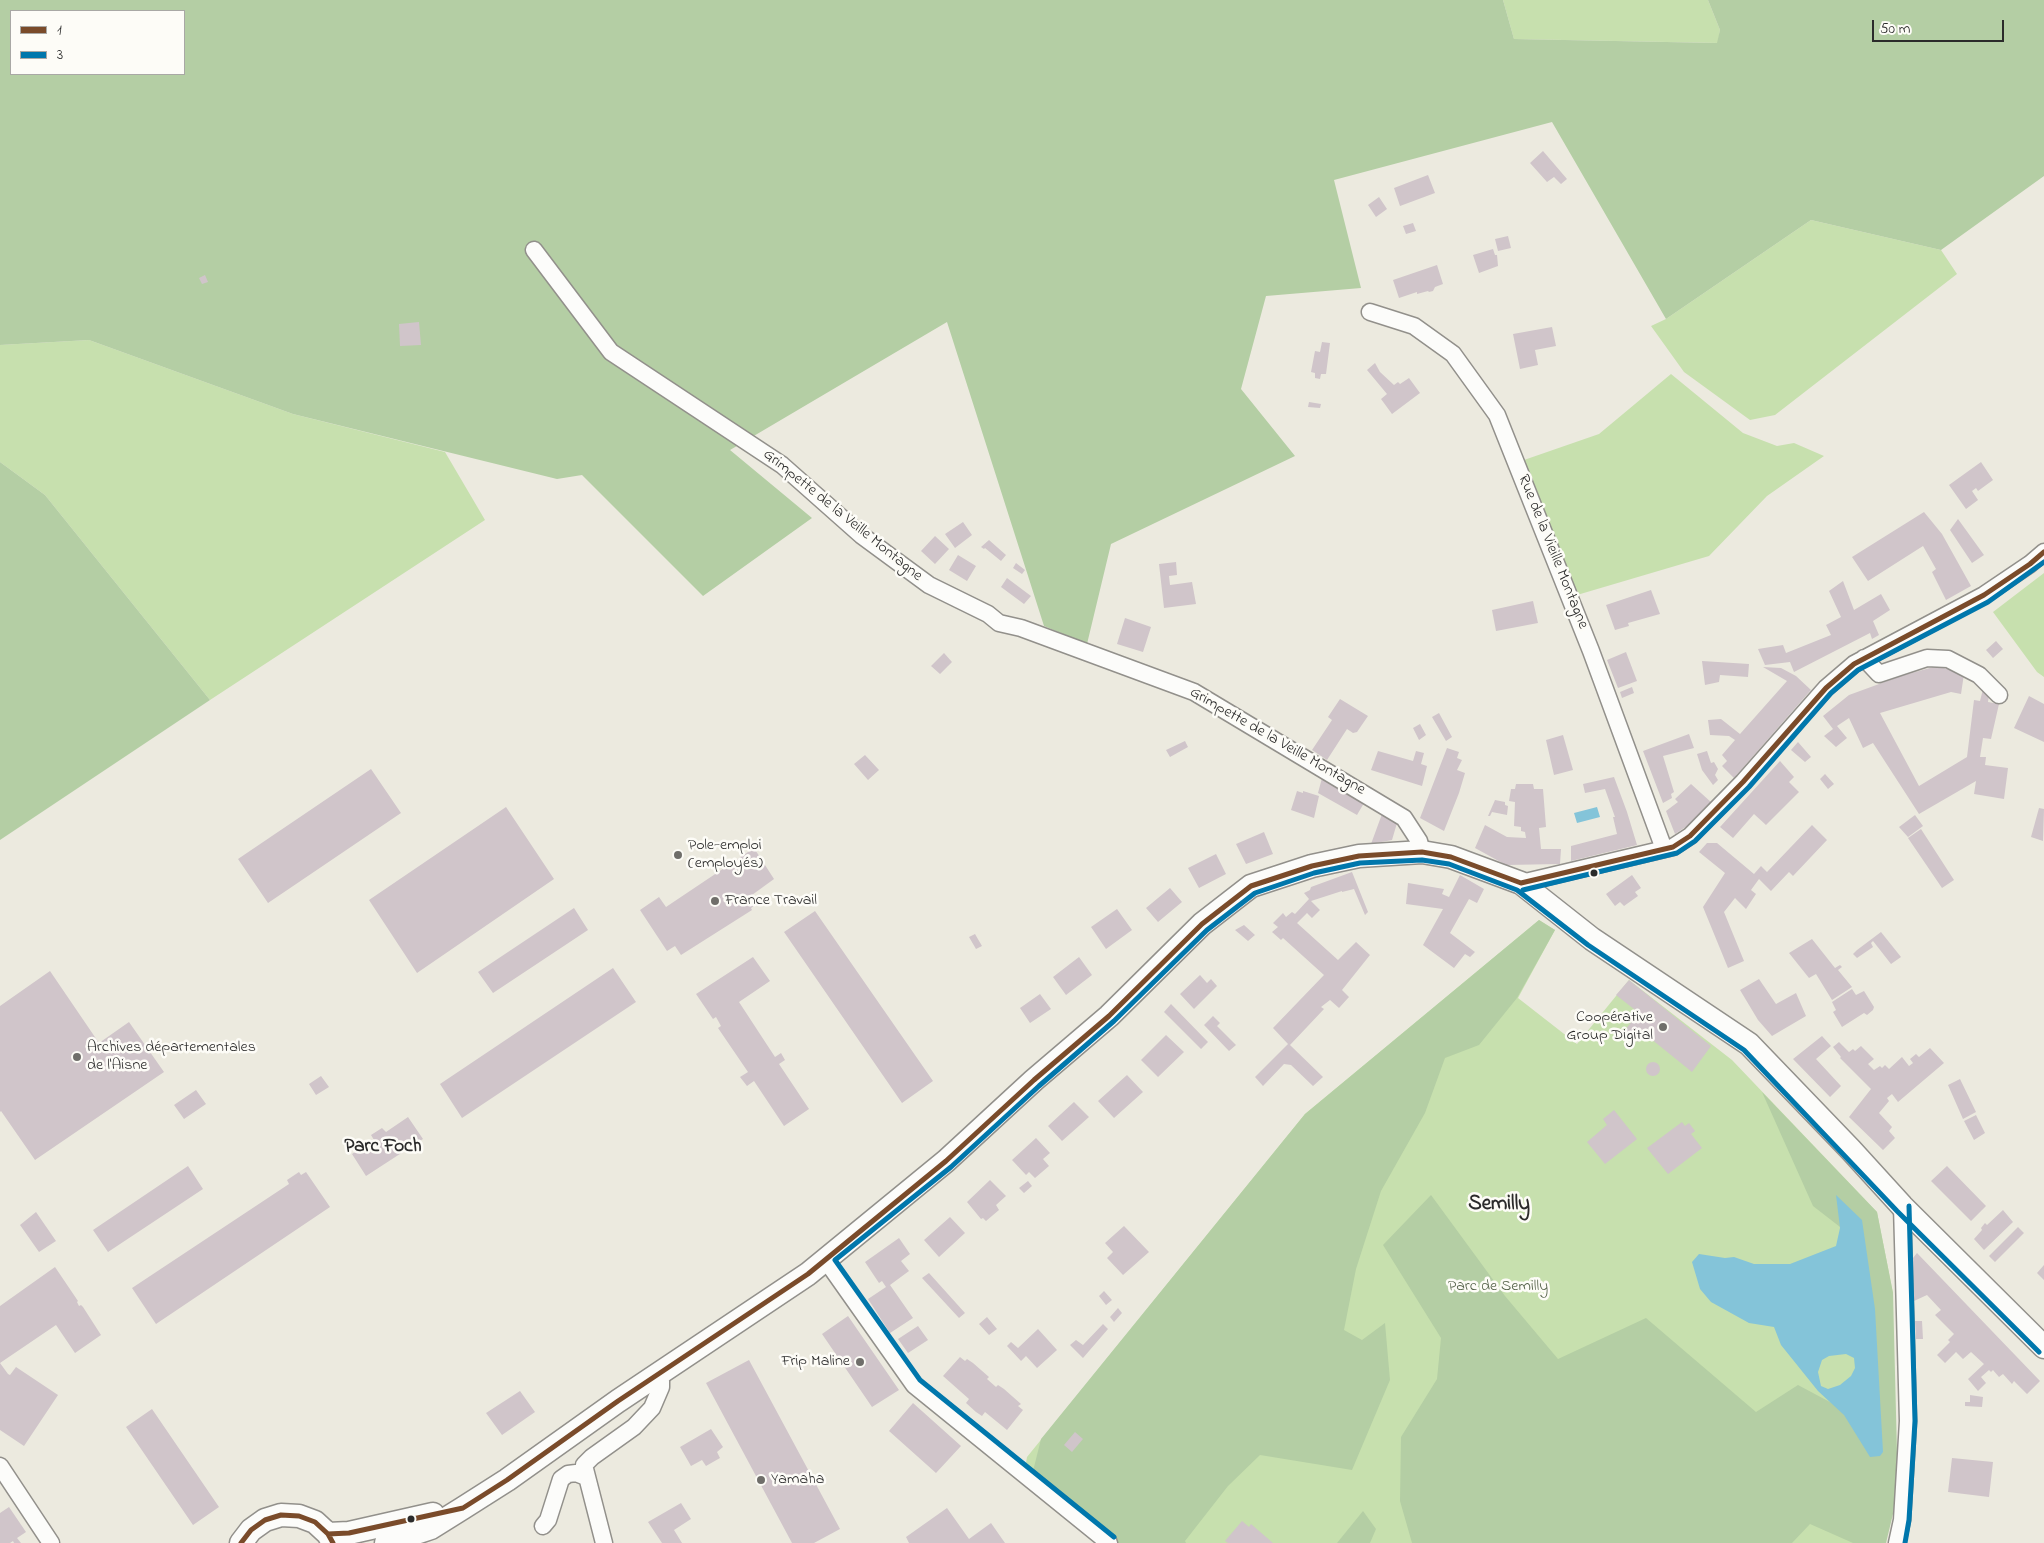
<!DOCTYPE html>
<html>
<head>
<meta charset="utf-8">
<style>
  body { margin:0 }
  #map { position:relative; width:2044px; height:1543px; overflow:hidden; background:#eceadf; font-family:"Indie Flower",sans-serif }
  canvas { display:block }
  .legend { position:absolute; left:10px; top:10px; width:175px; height:65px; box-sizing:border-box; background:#fdfcf7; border:1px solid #a9a8a5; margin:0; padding:6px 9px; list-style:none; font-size:15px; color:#2b2b2b }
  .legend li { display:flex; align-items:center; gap:10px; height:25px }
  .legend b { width:25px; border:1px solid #a9a8a5 }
  .scale { position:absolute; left:1872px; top:20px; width:132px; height:22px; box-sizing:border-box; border:2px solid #2b2b2b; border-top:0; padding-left:6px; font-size:15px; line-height:18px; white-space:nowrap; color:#2b2b2b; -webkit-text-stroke:4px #fdfcf7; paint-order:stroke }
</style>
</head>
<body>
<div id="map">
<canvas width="2044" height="1543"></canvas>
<ul class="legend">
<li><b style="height:6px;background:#7a4b2a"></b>1</li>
<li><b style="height:6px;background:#0077ac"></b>3</li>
</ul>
<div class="scale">50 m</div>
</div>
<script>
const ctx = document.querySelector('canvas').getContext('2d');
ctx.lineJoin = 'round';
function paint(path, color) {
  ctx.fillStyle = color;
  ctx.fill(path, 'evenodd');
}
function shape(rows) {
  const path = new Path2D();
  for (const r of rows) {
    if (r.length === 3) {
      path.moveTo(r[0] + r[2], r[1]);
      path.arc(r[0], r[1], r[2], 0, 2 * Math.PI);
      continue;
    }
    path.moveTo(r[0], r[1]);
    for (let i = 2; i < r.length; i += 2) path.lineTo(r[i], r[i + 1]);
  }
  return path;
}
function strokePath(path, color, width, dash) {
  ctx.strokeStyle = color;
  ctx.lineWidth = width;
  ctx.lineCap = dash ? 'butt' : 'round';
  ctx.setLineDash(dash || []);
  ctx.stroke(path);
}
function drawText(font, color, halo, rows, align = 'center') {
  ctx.font = font + ' "Indie Flower",sans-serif';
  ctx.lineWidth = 5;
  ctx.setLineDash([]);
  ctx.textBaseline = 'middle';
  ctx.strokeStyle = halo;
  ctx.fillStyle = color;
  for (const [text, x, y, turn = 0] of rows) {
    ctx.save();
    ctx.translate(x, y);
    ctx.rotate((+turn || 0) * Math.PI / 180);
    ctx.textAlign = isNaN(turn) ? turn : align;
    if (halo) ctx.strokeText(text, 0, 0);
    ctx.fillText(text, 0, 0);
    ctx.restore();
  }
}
paint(shape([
  [1503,0,1708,0,1720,30,1718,43,1514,39],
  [1811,220,1941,250,1957,274,1775,415,1750,420,1684,372,1651,326,1666,319],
  [89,340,293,414,445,452,485,520,210,700,45,495,0,462,0,345],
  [1671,374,1743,433,1777,446,1794,443,1824,456,1767,496,1709,556,1577,595,1524,460,1599,434],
  [2044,573,2044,677,2037,672,1993,612],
  [1539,920,1555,930,1518,998,1577,1044,1629,980,1732,1060,1877,1212,1893,1293,1886,1543,1114,1543,1025,1469,1027,1457,1305,1114]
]), '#c7e0ae');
paint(shape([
  [0,0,1503,0,1514,39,1717,43,1720,30,1708,0,2044,0,2044,176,1941,250,1811,220,1666,319,1552,122,1334,180,1361,288,1266,296,1241,389,1295,456,1111,544,1087,644,1044,626,947,322,730,450,812,518,703,596,582,475,557,479,293,414,89,340,0,345],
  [11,11,184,11,184,74,11,74],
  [0,462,45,495,210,700,0,840],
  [1539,920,1555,930,1517,998,1479,1045,1445,1058,1425,1113,1381,1191,1356,1269,1344,1330,1362,1340,1385,1323,1390,1380,1352,1470,1260,1455,1228,1486,1185,1541,1186,1543,1114,1543,1032,1475,1041,1439,1305,1114],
  [1762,1092,1877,1212,1893,1293,1898,1493,1886,1543,1853,1543,1810,1524,1792,1543,1412,1543,1400,1501,1401,1437,1437,1379,1441,1338,1383,1245,1431,1195,1505,1296,1558,1359,1646,1318,1756,1412,1798,1385,1871,1424,1853,1237,1813,1206],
  [1363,1511,1376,1529,1370,1543,1337,1543]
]), '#b4cea4');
paint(shape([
  [1597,807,1600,817,1577,823,1574,813],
  [1836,1195,1862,1220,1875,1309,1883,1452,1880,1456,1870,1457,1844,1415,1818,1391,1781,1345,1774,1327,1749,1323,1711,1302,1700,1289,1692,1262,1699,1254,1725,1258,1734,1257,1754,1264,1790,1264,1836,1246,1840,1228],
  [1846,1354,1854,1358,1855,1368,1851,1376,1840,1385,1828,1389,1821,1386,1818,1372,1822,1360,1829,1356]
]), '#84c4d9');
paint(shape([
  [1543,151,1567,179,1561,184,1554,177,1547,182,1530,163],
  [1428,175,1435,193,1400,206,1394,188],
  [1379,197,1387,209,1376,217,1368,205],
  [1413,223,1416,231,1406,234,1403,226],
  [1508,236,1511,248,1498,251,1495,239],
  [1493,249,1495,255,1497,255,1498,266,1479,273,1473,255],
  [1437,265,1443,284,1435,287,1433,291,1429,292,1428,291,1417,294,1417,292,1399,298,1393,280],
  [205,275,208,282,202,284,199,278],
  [419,322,421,345,400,346,399,324],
  [1552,327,1556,346,1535,350,1538,365,1520,369,1513,334],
  [1322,342,1330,343,1326,374,1321,374,1320,379,1315,378,1315,373,1311,372,1315,351,1320,352],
  [1375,363,1380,372,1394,385,1398,382,1400,384,1409,378,1420,393,1392,414,1381,399,1387,394,1367,370],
  [1309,402,1321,404,1320,408,1308,407],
  [1981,462,1993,480,1978,491,1976,488,1972,491,1978,500,1966,509,1949,485],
  [1924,512,1942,534,1971,586,1946,600,1932,572,1936,569,1923,546,1868,581,1852,557],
  [1958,519,1984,555,1972,563,1950,530],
  [963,522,972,535,955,548,945,534],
  [935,536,949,549,935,564,921,551],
  [989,540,1006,555,1001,561,985,548,984,549,981,547],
  [958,555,976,566,967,581,949,570],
  [1176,562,1177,575,1169,576,1170,585,1192,582,1196,604,1164,608,1159,564],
  [1016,563,1025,570,1022,574,1013,568],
  [1007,578,1031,596,1024,604,1001,587],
  [1843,581,1854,610,1881,594,1890,610,1873,621,1879,635,1872,639,1870,633,1794,672,1790,662,1765,665,1758,649,1783,645,1786,653,1831,635,1826,625,1841,617,1829,591],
  [1651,590,1660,614,1628,623,1629,626,1615,630,1606,605],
  [1533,601,1538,623,1496,631,1492,610],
  [1125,618,1151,627,1143,652,1117,644],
  [1996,641,2003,649,1993,658,1986,650],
  [1626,652,1637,681,1618,688,1607,660],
  [944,653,952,662,940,674,931,666],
  [1702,661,1749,664,1748,677,1720,675,1719,682,1705,685],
  [1937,666,1964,674,1961,694,1951,692,1880,713,1919,786,1967,757,1974,700,1980,701,1983,689,1989,695,1988,702,1999,704,1991,739,1983,738,1980,757,1986,757,1985,765,2008,768,2004,799,1974,794,1976,781,1919,814,1873,743,1863,748,1849,718,1837,726,1847,738,1836,747,1824,736,1833,729,1823,716,1849,695,1901,676],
  [1763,667,1781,668,1796,676,1811,690,1734,778,1722,766,1727,761,1722,755,1735,740,1729,736,1710,735,1708,720,1721,719,1740,734,1787,681],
  [1632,687,1634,693,1622,698,1620,692],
  [2029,696,2044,704,2044,742,2014,728],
  [1340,699,1368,716,1357,732,1353,733,1347,729,1327,760,1312,750,1332,720,1328,717],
  [1439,713,1452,737,1446,741,1432,717],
  [1420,724,1426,735,1419,740,1413,728],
  [1689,734,1694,748,1663,756,1674,792,1671,794,1672,798,1663,803,1643,751],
  [1563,735,1573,770,1554,775,1546,740],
  [1185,741,1188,747,1170,757,1166,750],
  [1798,742,1811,757,1805,762,1791,750],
  [1447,748,1459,752,1457,758,1462,760,1457,770,1465,773,1459,793,1444,831,1420,818],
  [1378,751,1413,761,1416,751,1424,753,1421,764,1427,766,1422,786,1371,770],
  [1707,751,1711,763,1714,762,1718,769,1715,775,1718,780,1713,785,1702,770,1697,754],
  [865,755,879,770,868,780,854,764],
  [1780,761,1794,777,1789,782,1799,792,1766,825,1754,814,1733,838,1720,827],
  [371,769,401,813,268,903,238,859],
  [1825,774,1834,784,1828,789,1820,779],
  [1614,777,1627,812,1637,845,1571,861,1571,846,1617,834,1613,817,1615,817,1605,789,1585,793,1583,784],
  [1322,778,1364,803,1357,815,1318,793],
  [1516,784,1533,784,1534,789,1543,789,1546,827,1539,828,1541,849,1561,849,1560,864,1506,865,1475,848,1485,825,1507,837,1526,838,1525,832,1521,831,1521,827,1514,826,1515,802,1509,801,1511,789,1515,789],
  [1691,784,1712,803,1696,820,1675,834,1666,811,1678,802,1675,799],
  [1297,791,1303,793,1303,791,1319,796,1314,818,1291,810],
  [1495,800,1505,802,1505,805,1508,806,1507,815,1492,812,1490,816,1488,816],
  [506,807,554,879,417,973,369,900],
  [2039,808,2044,809,2043,841,2031,837],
  [1382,814,1397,823,1392,840,1371,844],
  [1915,815,1923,826,1908,837,1899,827],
  [1812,825,1827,840,1793,876,1789,872,1771,891,1759,879,1751,890,1756,894,1746,909,1735,898,1724,912,1744,961,1728,968,1703,907,1725,873,1699,852,1707,843,1717,843,1754,874,1761,866,1767,872],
  [1921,829,1954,880,1942,888,1908,838],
  [1264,832,1273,854,1246,864,1236,844],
  [754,848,774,879,752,895,758,903,751,908,752,910,681,955,675,946,667,951,640,910,659,897,666,907],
  [1216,854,1226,874,1199,888,1188,868],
  [1352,872,1368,912,1365,915,1354,889,1342,892,1342,891,1311,901,1320,910,1312,918,1307,913,1297,923,1338,960,1356,942,1370,955,1342,990,1349,997,1339,1008,1330,1000,1321,1007,1324,1009,1290,1045,1323,1077,1313,1086,1291,1065,1284,1064,1263,1086,1255,1077,1288,1044,1273,1028,1324,975,1283,938,1281,940,1272,932,1278,927,1273,923,1283,913,1286,917,1292,912,1295,914,1309,899,1304,893,1310,890,1311,887],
  [1460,875,1484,889,1477,903,1469,899,1450,933,1475,952,1470,957,1465,954,1454,968,1423,945,1443,909,1406,904,1408,883,1444,889,1442,894,1449,897],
  [1632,875,1641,888,1635,892,1638,896,1624,906,1620,902,1615,906,1606,894],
  [1170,888,1182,902,1158,922,1146,908],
  [574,908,588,930,493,993,478,972],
  [1117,909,1132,930,1106,949,1091,927],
  [815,911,933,1081,902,1103,784,932],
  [1244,925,1255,935,1248,941,1235,930],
  [1881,932,1901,957,1891,964,1873,941,1871,943,1873,947,1857,958,1853,954,1857,950],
  [975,934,982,946,976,949,969,937],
  [1812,939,1835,968,1840,965,1842,967,1838,970,1852,987,1832,1000,1816,974,1809,978,1789,953],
  [753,957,770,981,739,1002,775,1057,781,1053,785,1060,779,1064,809,1109,784,1126,754,1081,747,1086,740,1077,748,1072,718,1028,721,1026,716,1017,713,1019,696,994],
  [1079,957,1092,975,1066,995,1053,977],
  [613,968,636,1002,462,1118,440,1084],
  [50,971,99,1043,129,1022,164,1072,35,1160,1,1111,0,1112,0,1006],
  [1200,975,1207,983,1211,979,1217,986,1194,1009,1180,994],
  [1759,979,1776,1004,1796,993,1806,1016,1772,1036,1758,1020,1740,990],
  [1629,980,1711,1046,1692,1072,1645,1034,1638,1042,1624,1031,1639,1013,1616,995],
  [1852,989,1856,995,1864,991,1874,1007,1873,1010,1867,1015,1864,1013,1842,1027,1833,1012,1836,1010,1832,1002],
  [1040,994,1051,1009,1030,1023,1020,1008],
  [1171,1004,1208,1042,1201,1049,1164,1012],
  [1213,1016,1220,1023,1217,1026,1236,1045,1229,1051,1204,1025],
  [1166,1035,1184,1052,1158,1077,1141,1060],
  [1822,1036,1831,1046,1816,1059,1841,1086,1830,1097,1793,1059],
  [1839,1042,1849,1052,1853,1049,1855,1051,1861,1046,1874,1059,1868,1064,1874,1070,1880,1066,1882,1068,1885,1065,1889,1069,1902,1057,1909,1066,1913,1063,1910,1059,1916,1054,1919,1057,1930,1048,1944,1063,1898,1102,1892,1094,1887,1098,1889,1101,1879,1113,1892,1127,1889,1131,1895,1138,1883,1150,1849,1117,1871,1089,1840,1058,1841,1057,1833,1047],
  [1653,1069,7],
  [1127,1075,1143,1092,1114,1118,1098,1101],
  [321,1076,329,1087,316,1095,309,1084],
  [1960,1079,1976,1112,1963,1119,1948,1085],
  [196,1090,206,1104,184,1119,174,1105],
  [1074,1102,1089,1117,1062,1141,1048,1126],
  [1614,1110,1637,1139,1605,1164,1587,1142,1607,1125,1603,1119],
  [1976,1115,1985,1133,1974,1140,1964,1121],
  [408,1117,423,1139,366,1176,352,1154,374,1140,371,1135,382,1128,386,1132],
  [1682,1122,1685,1126,1689,1123,1695,1131,1691,1134,1702,1148,1668,1174,1647,1148],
  [1036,1138,1050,1153,1043,1159,1049,1166,1035,1178,1029,1172,1026,1175,1012,1160],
  [188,1166,203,1189,108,1252,93,1230],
  [1947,1166,1986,1206,1971,1221,1931,1181],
  [299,1172,301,1175,306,1172,330,1207,156,1324,132,1288,289,1184,287,1180],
  [990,1180,1006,1196,996,1205,999,1210,986,1221,983,1218,981,1219,967,1202],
  [1028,1181,1032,1186,1024,1193,1019,1188],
  [2003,1210,2013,1222,1984,1250,1974,1239,1982,1230,1981,1228,1985,1223,1987,1225],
  [36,1212,56,1241,39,1252,20,1225],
  [950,1217,965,1233,939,1257,924,1240],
  [1124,1226,1149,1252,1123,1275,1107,1258,1113,1252,1105,1243],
  [2018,1227,2024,1233,1995,1262,1989,1256],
  [899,1238,910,1254,901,1261,909,1271,890,1285,913,1318,890,1333,868,1299,886,1287,882,1281,879,1283,865,1262],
  [1917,1253,2040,1381,2027,1394,2014,1381,2012,1384,2003,1374,1999,1377,1993,1370,1991,1372,1989,1370,1981,1377,1986,1383,1978,1391,1968,1379,1984,1364,1971,1352,1963,1359,1956,1352,1945,1363,1937,1355,1950,1342,1948,1340,1954,1334,1935,1315,1941,1310,1927,1295,1914,1301,1913,1258],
  [2044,1265,2044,1280,2037,1273],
  [55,1267,78,1301,77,1302,79,1306,81,1305,83,1307,101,1335,75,1353,56,1325,0,1363,8,1374,10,1375,16,1367,58,1395,24,1446,0,1430,0,1306],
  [929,1273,965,1313,959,1318,922,1278],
  [1104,1291,1112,1300,1106,1305,1099,1296],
  [1118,1308,1122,1313,1114,1322,1110,1317],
  [848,1316,899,1390,872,1407,822,1334],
  [987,1317,997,1329,989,1335,979,1324],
  [1915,1321,1922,1321,1923,1339,1916,1339],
  [1103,1324,1108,1329,1083,1358,1070,1345,1076,1340,1083,1345],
  [918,1326,928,1340,908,1353,898,1339],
  [1038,1329,1057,1350,1037,1368,1026,1356,1021,1361,1007,1346,1011,1342,1018,1348],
  [960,1357,965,1361,967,1359,973,1363,989,1377,987,1379,996,1387,998,1385,1004,1389,1021,1404,1018,1406,1023,1410,1007,1430,985,1412,982,1416,976,1412,966,1403,969,1399,943,1376],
  [749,1360,840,1529,814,1543,792,1543,706,1383],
  [520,1391,535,1412,502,1435,486,1413],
  [1970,1395,1983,1397,1982,1407,1965,1406,1965,1402,1970,1402],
  [913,1403,961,1446,936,1473,889,1431],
  [152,1409,219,1507,193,1525,126,1427],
  [711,1429,723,1447,717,1452,720,1458,706,1466,702,1460,691,1466,680,1447],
  [1075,1432,1083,1439,1072,1452,1064,1445],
  [1952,1458,1993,1462,1989,1497,1948,1492],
  [681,1503,691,1519,674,1530,682,1543,662,1543,648,1522],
  [9,1507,26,1532,17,1538,21,1543,14,1543,13,1541,10,1543,0,1543,0,1513],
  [947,1508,969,1539,991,1523,1005,1543,909,1543,906,1537],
  [1242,1521,1249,1527,1251,1524,1273,1543,1228,1543,1225,1541]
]), '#d0c5ca');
const minor = shape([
  [534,250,611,352,782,465,861,535,929,585,988,614,999,623,1021,628,1194,692,1404,818,1419,841,1422,852],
  [1370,312,1414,326,1453,354,1497,415,1591,651,1664,849],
  [1864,658,1879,674,1927,658,1948,659,1979,675,1999,695],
  [1521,883,1673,847,1690,836,1743,782,1826,688,1854,664,1984,595,2030,564,2044,552],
  [825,1259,914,1385,1109,1543],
  [0,1466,51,1543],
  [543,1526,548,1520,561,1479,568,1474,576,1473,586,1477],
  [604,1543,584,1465,592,1457,634,1427,652,1408,661,1387,661,1381,656,1375],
  [1897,1543,1902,1520,1908,1421,1902,1206]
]);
const secondary = shape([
  [328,1534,349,1533,433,1514],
  [241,1543,251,1530,265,1520,281,1515,299,1516,315,1522,328,1534,333,1543],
  [386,1543,431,1528,463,1508,507,1480,618,1401,808,1274,946,1161,1034,1080,1109,1016,1202,924,1251,886,1312,866,1359,856,1422,852,1451,857,1521,883,1592,939,1749,1044,1851,1150,1902,1206,2044,1347]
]);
strokePath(minor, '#92908b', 19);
strokePath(secondary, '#92908b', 25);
strokePath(minor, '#fcfcfa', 16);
strokePath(secondary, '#fcfcfa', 22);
strokePath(shape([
  [1521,883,1673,847,1690,836,1743,782,1826,688,1854,664,1984,595,2030,564,2044,552],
  [328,1534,349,1533,463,1508,507,1480,618,1401,808,1274,946,1161,1034,1080,1109,1016,1202,924,1251,886,1312,866,1359,856,1422,852,1451,857,1521,883],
  [241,1543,251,1530,265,1520,281,1515,299,1516,315,1522,328,1534,333,1543]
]), '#7a4b2a', 5);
strokePath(shape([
  [1523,890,1677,853,1695,841,1749,787,1831,693,1858,670,1988,602,2044,562],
  [1114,1537,920,1380,835,1260,951,1167,1039,1086,1114,1021,1207,930,1255,893,1314,873,1360,863,1422,860,1449,864,1517,890,1588,945,1744,1050,1897,1211,2039,1352],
  [1905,1543,1909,1520,1915,1421,1909,1206]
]), '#0077ac', 5);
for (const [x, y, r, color] of [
  [678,855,5,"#6f6e6a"],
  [1594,873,4.5,"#2b2b2b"],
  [715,901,5,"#6f6e6a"],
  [1663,1027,5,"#6f6e6a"],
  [77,1057,5,"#6f6e6a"],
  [860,1362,5,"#6f6e6a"],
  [761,1480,5,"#6f6e6a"],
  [411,1519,4.5,"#2b2b2b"]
]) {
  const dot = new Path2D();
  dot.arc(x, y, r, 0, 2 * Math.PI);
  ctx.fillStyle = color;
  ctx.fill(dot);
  strokePath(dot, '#fdfcf7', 2);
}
drawText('16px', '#2b2b2b', '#fdfcf7', [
  ["Grimpette de la Veille Montagne",842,516,39],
  ["Rue de la Vieille Montagne",1552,552,68],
  ["Grimpette de la Veille Montagne",1277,742,30]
]);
drawText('16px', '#2b2b2b', '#fdfcf7', [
  ["Pole-emploi",688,846],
  ["(employés)",688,864],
  ["France Travail",725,901],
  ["Coopérative",1653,1018,"right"],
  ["Group Digital",1653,1036,"right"],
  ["Archives départementales",87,1048],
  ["de l'Aisne",87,1066],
  ["Frip Maline",850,1362,"right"],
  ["Yamaha",771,1480]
], 'left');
drawText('16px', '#515f46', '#fdfcf7', [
  ["Parc de Semilly",1498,1287]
]);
drawText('bold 19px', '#2b2b2b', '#fdfcf7', [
  ["Parc Foch",383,1148]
]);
drawText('bold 21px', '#2b2b2b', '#fdfcf7', [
  ["Semilly",1499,1206]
]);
</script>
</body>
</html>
